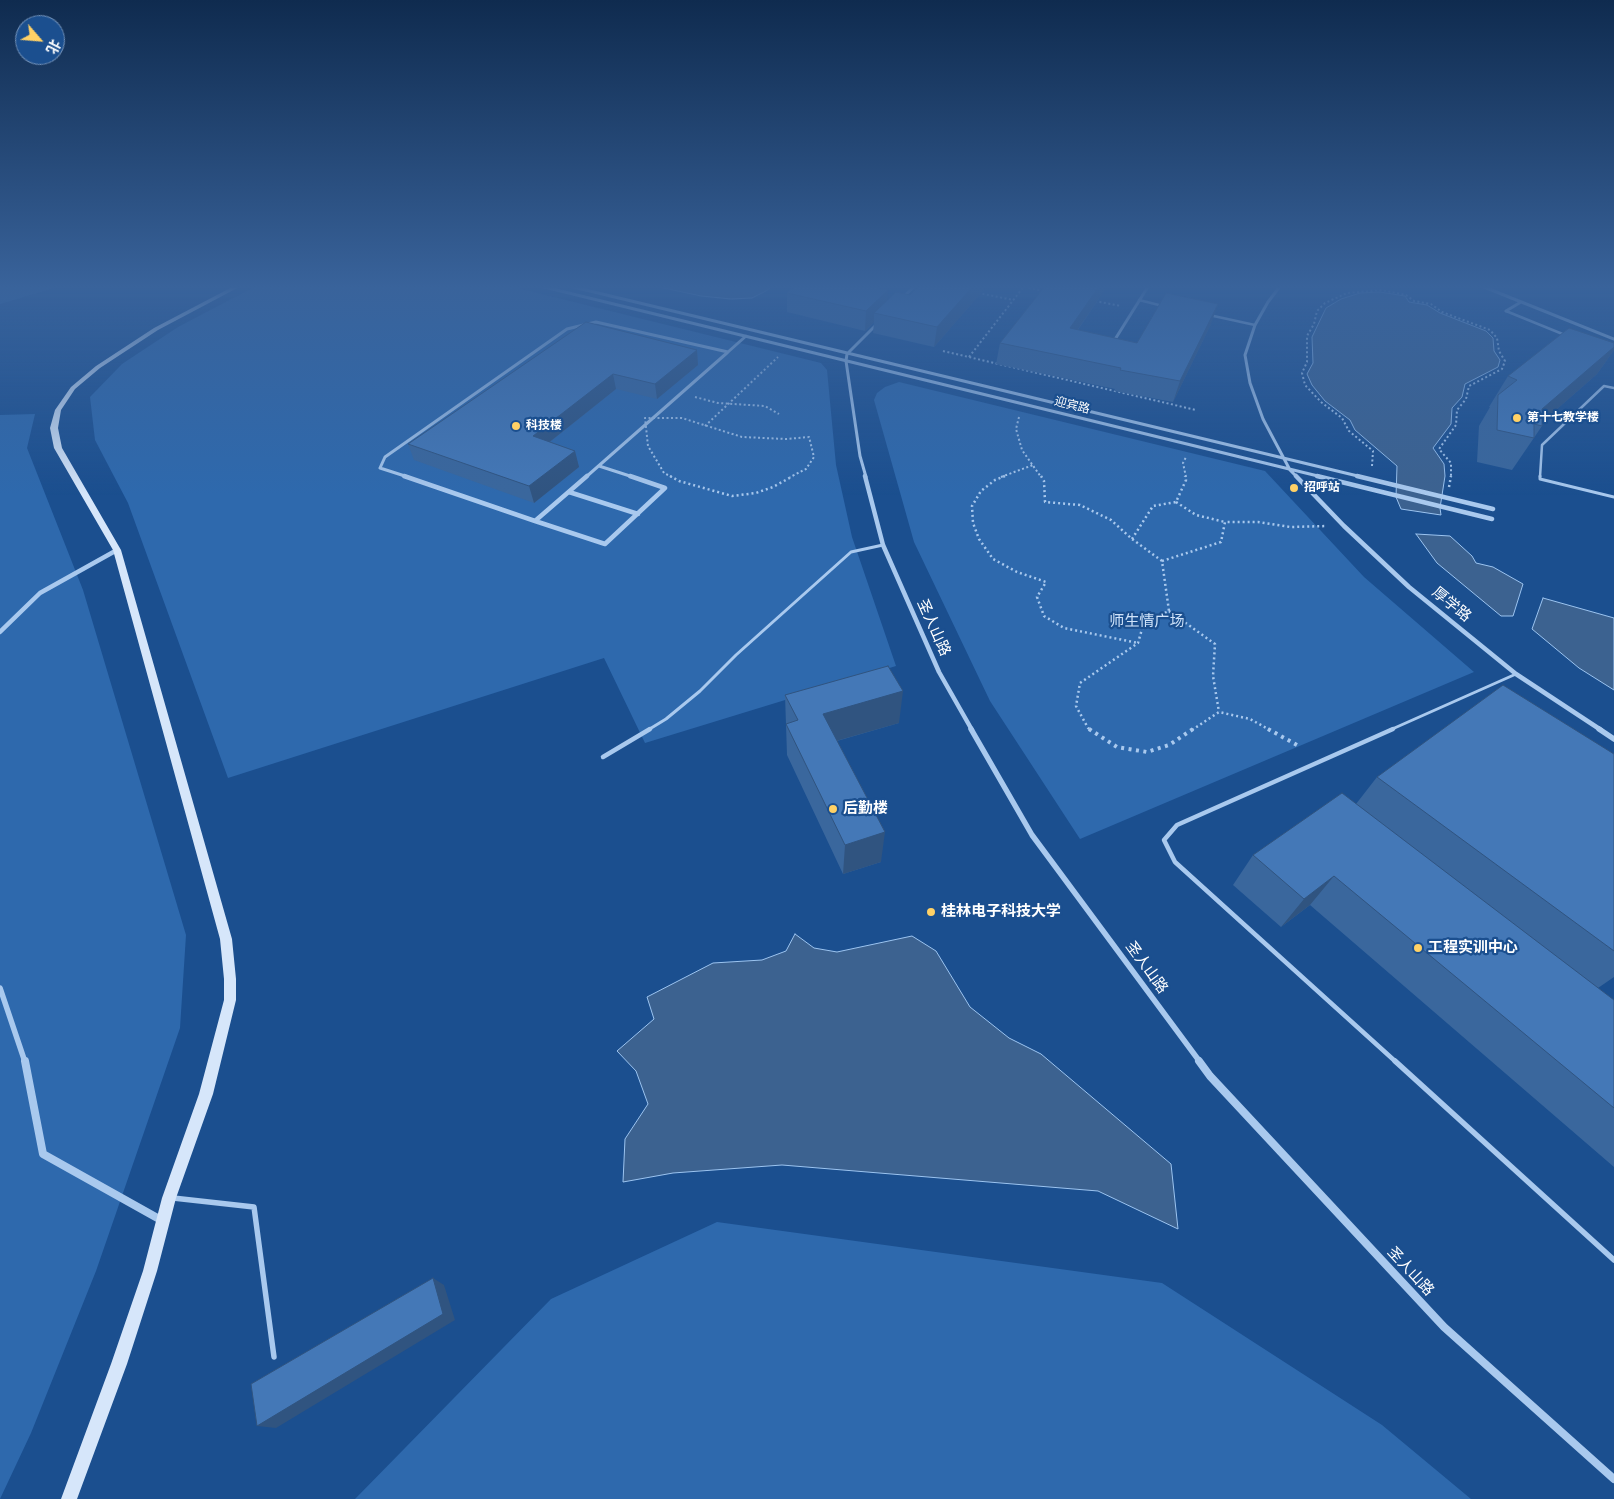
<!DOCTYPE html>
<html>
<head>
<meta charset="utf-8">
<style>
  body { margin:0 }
  #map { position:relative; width:1614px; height:1499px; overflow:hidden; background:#1b4f8f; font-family:"Sofia Sans Condensed","Noto Sans SC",sans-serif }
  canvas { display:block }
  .north { position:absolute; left:15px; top:15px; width:50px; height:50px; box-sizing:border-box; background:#1b4f8f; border:1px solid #7695bc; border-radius:50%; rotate:117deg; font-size:14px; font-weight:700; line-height:20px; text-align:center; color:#fff }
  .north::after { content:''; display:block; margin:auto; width:18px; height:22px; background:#ffd166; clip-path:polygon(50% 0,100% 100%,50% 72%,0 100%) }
</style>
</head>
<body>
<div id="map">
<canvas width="1614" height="1499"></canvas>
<div class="north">北</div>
</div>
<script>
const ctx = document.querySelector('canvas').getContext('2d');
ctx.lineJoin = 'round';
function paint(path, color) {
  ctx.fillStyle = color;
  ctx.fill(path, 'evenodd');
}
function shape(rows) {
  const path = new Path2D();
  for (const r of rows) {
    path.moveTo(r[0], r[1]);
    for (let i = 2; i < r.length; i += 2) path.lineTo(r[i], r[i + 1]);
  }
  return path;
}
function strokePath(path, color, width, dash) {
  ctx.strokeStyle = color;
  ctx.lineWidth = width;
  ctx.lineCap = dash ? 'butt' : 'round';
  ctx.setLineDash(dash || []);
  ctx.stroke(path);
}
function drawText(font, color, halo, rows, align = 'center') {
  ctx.font = font + ' "Sofia Sans Condensed","Noto Sans SC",sans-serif';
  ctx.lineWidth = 4.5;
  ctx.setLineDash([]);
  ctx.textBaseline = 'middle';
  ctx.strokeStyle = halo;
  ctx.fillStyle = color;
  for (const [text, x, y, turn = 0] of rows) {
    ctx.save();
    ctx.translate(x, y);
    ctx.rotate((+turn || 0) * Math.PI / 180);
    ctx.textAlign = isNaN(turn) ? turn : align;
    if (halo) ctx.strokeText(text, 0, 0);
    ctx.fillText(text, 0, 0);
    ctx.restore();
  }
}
paint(shape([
  [0,285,65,285,0,304],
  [258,285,505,285,821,363,827,370,836,465,852,537,896,666,645,743,604,658,228,778,128,503,95,440,90,397,122,364,178,327],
  [899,382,1265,471,1364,577,1474,672,1080,839,990,701,914,542,874,400,877,393,885,387],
  [35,414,27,448,83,590,186,935,180,1028,96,1271,31,1433,0,1499,0,415],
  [717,1222,1162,1283,1382,1425,1471,1499,355,1499,551,1299]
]), '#2e69ad');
const water = shape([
  [650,285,774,285,766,291,752,298,731,299,701,296,650,285],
  [1380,292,1405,296,1409,302,1427,305,1440,313,1486,331,1493,338,1494,351,1500,360,1498,367,1465,384,1462,397,1452,408,1451,424,1433,448,1444,464,1445,476,1440,508,1441,515,1401,509,1396,497,1397,466,1355,430,1350,420,1325,401,1312,385,1307,374,1313,363,1312,337,1326,308,1341,299,1360,293,1380,292],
  [1416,534,1450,536,1472,556,1476,563,1493,567,1523,584,1513,616,1501,616,1437,563,1416,534],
  [1543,598,1614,618,1614,690,1579,668,1532,629,1543,598],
  [795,934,814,948,837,952,912,936,936,951,970,1007,1009,1038,1041,1054,1171,1164,1178,1229,1098,1191,782,1165,673,1173,623,1182,625,1139,648,1104,636,1071,617,1051,654,1019,647,997,713,963,762,960,786,951,795,934]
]);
paint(water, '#3c6290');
strokePath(water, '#9cc4f0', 1);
strokePath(shape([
  [1024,287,1045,291],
  [978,293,1014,300],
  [1095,301,1121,306],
  [943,351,1196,410],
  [969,357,1025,285],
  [695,397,718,403,765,406,779,414],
  [1019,417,1016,429,1022,450,1041,477],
  [705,426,778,357],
  [1372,466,1373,451,1349,431,1342,418,1321,402,1305,385,1302,373,1307,362,1307,336,1314,324,1317,311,1325,303,1347,293,1382,290,1406,295,1414,301,1431,304,1442,312,1490,330,1497,338,1499,351,1505,361,1502,369,1469,386,1466,399,1457,410,1456,425,1439,449,1451,463,1451,477],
  [672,477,664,473,648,446,645,418,682,418,742,437,786,439,809,437,814,457,806,469,790,477],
  [1001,477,1033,465],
  [1186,477,1183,463,1186,457]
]), '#a9c9ee', 2, [2, 2.5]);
strokePath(shape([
  [670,476,679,481,732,496,756,493,773,487,793,476],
  [1005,476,995,480,981,491,972,506,973,523,979,539,993,559,1017,572,1046,582,1037,597,1044,616,1064,628,1138,643],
  [1041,476,1044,481,1045,502,1080,505,1111,520,1132,539,1162,561,1169,611,1144,622,1138,643,1080,683,1076,706,1088,728,1091,730],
  [1449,487,1451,476],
  [1176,502,1196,515,1225,522],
  [1132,539,1153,506,1176,502,1186,480,1185,476],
  [1162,561,1221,542,1225,522,1258,522,1290,527,1327,526],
  [1169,611,1215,644,1213,676,1219,712],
  [1192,730,1219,712,1250,719,1270,730]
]), '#a9c9ee', 2.5, [2, 3]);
strokePath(shape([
  [1089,729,1117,747,1147,752,1169,745,1193,729],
  [1268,729,1297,745]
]), '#a9c9ee', 4, [3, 4.5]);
strokePath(shape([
  [1139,300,1163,306],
  [1506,311,1565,335],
  [1209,315,1255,325],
  [1540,477,1542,445,1604,386,1614,388]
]), '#a9c9ee', 2.5);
strokePath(shape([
  [1540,476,1540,479,1614,497],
  [648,730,666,719,700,691,736,655,851,552,883,545],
  [1390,730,1516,674]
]), '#a9c9ee', 3);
strokePath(shape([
  [1393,729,1177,825,1164,840,1175,862,1396,1062],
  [603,757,650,729]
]), '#a9c9ee', 4.5);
strokePath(shape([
  [1395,1061,1614,1260],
  [173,1198,254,1207,274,1357]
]), '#a9c9ee', 5.5);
strokePath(shape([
  [536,285,1322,477],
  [565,285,1362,477],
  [1281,285,1268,302,1255,325,1245,355,1250,383,1263,419,1290,470,1297,477],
  [1479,285,1614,339],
  [902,298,916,285],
  [1506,311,1521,302],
  [1114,341,1149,285],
  [728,352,746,336],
  [599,466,633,477],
  [408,477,380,468,385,457,567,329,596,322,728,352],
  [586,477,728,352],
  [866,477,860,456,846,361,847,354,877,324]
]), '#a9c9ee', 3);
strokePath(shape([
  [404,476,535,521,587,476],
  [865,476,883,545,939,672,972,730],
  [1296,476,1344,526,1409,587,1516,674,1601,730],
  [1317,476,1492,519],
  [1357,476,1493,509],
  [569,492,638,514],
  [535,521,605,544,665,488,630,476],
  [0,632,40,593,117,550]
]), '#a9c9ee', 4.5);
strokePath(shape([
  [971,729,1032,835,1200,1062],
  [1599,729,1614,739],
  [0,988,25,1062]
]), '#a9c9ee', 5.5);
strokePath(shape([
  [25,1061,43,1154,161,1220],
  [1199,1061,1210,1076,1444,1327,1614,1479]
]), '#a9c9ee', 8);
paint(shape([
  [236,285,243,285,158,330,100,368,75,389,61,410,58,428,62,448,121,550,232,939,236,979,236,1000,213,1094,176,1198,157,1271,127,1364,77,1499,61,1499,111,1364,143,1271,162,1198,199,1094,224,1000,224,979,220,939,113,550,54,448,50,428,55,410,71,387,96,366,154,328,236,285]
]), '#d6e6fa');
paint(shape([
  [920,285,988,285,934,347,873,333,874,322,865,331,787,312,787,293,887,301,910,295],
  [1046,285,1108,285,1078,330,1137,343,1211,324,1173,402,1114,391,1115,389,996,364,1000,343],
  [586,322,697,350,698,365,657,399,616,389,550,442,575,451,579,467,534,503,414,460,408,444],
  [1614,343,1614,350,1597,374,1542,422,1542,426,1512,470,1477,462,1479,426,1490,407,1489,407,1508,376],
  [785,695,899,723,837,741,881,862,843,874,787,755],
  [1614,754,1614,977,1598,988,1614,1000,1614,1167,1310,905,1281,927,1233,885,1253,855,1356,804,1377,777]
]), '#3a679d');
paint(shape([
  [974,285,988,285,934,347,937,327],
  [1100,285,1108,285,1065,348,1070,328],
  [888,290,887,309,874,313,874,322,865,331,866,311],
  [1218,304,1211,324,1173,402,1180,381],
  [1614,347,1614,350,1597,374,1539,425,1534,424,1542,409],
  [697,350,698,365,657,399,655,384],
  [613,374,616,389,537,452,533,436],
  [575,451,579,467,534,503,529,486],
  [903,691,899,723,822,745,823,714],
  [885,832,881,862,843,874,845,845],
  [1334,876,1310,905,1281,927,1304,899],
  [433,1278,444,1285,455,1320,276,1428,257,1426]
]), '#305480');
const building = shape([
  [796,285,865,285,888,290,866,311,787,293,796,285],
  [920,285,974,285,937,327,874,313,896,292,910,295,920,285],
  [1046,285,1100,285,1070,328,1137,343,1166,293,1218,304,1180,381,1120,370,1121,368,1000,343,1046,285],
  [586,322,697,350,655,384,613,374,533,436,575,451,529,486,408,444,586,322],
  [1569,328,1614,343,1614,347,1542,409,1542,426,1534,424,1534,438,1497,430,1498,395,1517,380,1508,376,1569,328],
  [888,666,903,691,823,714,885,832,845,845,786,724,798,720,785,695,888,666],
  [1503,685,1614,754,1614,951,1377,777,1503,685],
  [1342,793,1614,1000,1614,1108,1334,876,1304,899,1253,855,1342,793],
  [433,1278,443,1314,257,1426,251,1384,433,1278]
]);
paint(building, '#4478b7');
strokePath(building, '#305480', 1);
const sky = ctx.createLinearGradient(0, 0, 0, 495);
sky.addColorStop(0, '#0f2b4f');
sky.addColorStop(0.58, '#39639b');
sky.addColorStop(1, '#39639b00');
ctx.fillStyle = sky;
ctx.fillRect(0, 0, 1614, 495);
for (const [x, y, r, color] of [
  [1517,418,5,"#ffd166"],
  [516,426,5,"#ffd166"],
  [1294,488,5,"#ffd166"],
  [833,809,5,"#ffd166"],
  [931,912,5,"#ffd166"],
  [1418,948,5,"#ffd166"]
]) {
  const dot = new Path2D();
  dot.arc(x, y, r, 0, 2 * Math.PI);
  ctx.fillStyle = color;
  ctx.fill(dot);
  strokePath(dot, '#1b4f8f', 2);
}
drawText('12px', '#fff', '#1b4f8f', [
  ["迎宾路",1072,406,14]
]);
drawText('bold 12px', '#fff', '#1b4f8f', [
  ["第十七教学楼",1527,418],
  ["科技楼",526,426],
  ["招呼站",1304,488]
], 'left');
drawText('15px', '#fff', '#1b4f8f', [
  ["厚学路",1451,605,39],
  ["圣人山路",933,628,66],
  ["圣人山路",1146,968,54],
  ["圣人山路",1410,1272,47]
]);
drawText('15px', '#cfe3fa', '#1b4f8f', [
  ["师生情广场",1147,622]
]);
drawText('bold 15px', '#fff', '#1b4f8f', [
  ["后勤楼",843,809],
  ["桂林电子科技大学",941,912],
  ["工程实训中心",1428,948]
], 'left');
</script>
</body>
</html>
